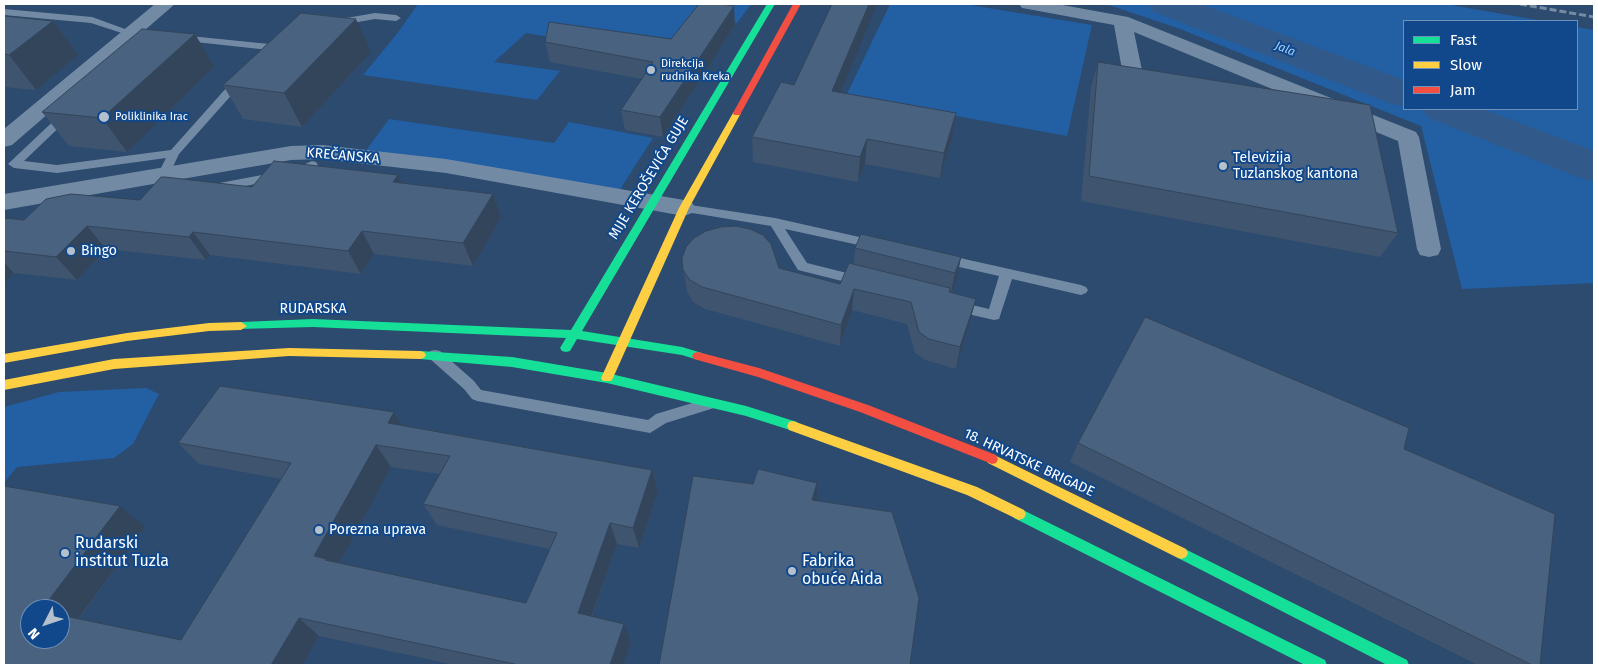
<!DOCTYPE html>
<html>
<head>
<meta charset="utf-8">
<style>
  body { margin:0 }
  #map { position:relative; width:1598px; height:669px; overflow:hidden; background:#2c4b6f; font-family:"Fira Sans",sans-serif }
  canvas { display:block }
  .frame { position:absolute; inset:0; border:5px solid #fff; pointer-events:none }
  .legend { position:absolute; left:1403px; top:20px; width:175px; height:90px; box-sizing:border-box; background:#10488b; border:1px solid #7091b9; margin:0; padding:6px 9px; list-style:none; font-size:15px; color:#fff }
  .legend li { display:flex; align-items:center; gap:10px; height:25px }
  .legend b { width:25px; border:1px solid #7091b9 }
  .north { position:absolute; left:20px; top:599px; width:50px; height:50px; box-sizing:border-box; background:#10488b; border:1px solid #7091b9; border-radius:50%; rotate:229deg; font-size:14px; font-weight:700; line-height:20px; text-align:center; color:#fff }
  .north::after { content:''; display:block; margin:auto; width:18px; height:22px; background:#b5c0cd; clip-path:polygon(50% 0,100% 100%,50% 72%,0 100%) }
</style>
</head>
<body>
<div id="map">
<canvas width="1598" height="669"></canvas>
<div class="frame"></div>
<ul class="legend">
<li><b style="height:6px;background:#16e098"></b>Fast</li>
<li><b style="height:6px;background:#ffcf43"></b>Slow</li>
<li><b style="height:6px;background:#f24e42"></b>Jam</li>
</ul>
<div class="north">N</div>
</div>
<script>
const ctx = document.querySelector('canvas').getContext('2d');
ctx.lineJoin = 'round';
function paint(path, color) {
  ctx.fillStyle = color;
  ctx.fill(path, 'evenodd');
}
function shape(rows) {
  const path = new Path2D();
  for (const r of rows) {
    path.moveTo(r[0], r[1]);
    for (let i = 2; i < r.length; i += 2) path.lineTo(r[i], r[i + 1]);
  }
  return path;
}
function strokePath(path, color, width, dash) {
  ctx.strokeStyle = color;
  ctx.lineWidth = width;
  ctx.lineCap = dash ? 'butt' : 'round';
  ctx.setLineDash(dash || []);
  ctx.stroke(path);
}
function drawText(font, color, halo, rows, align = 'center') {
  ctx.font = font + ' "Fira Sans",sans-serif';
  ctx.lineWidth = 4;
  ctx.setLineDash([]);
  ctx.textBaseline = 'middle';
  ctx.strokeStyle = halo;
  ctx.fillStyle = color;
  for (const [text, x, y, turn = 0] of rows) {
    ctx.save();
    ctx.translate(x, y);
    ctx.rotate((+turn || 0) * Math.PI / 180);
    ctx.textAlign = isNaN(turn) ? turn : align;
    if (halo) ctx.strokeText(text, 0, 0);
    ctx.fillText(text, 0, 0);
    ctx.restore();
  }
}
paint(shape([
  [418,4,751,4,737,23,692,15,655,56,526,33,494,62,560,71,537,100,363,75,396,35],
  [890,4,964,4,1092,25,1067,136,846,96],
  [1106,4,1445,4,1543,21,1404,21,1404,109,1577,109,1577,27,1594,30,1594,283,1462,289,1421,126,1180,29],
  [389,119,554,143,569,122,653,138,619,191,365,152],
  [146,388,159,394,133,444,114,458,17,467,4,483,4,407,59,392]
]), '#235fa3');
paint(shape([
  [1148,4,1201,4,1404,80,1404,107,1389,103,1154,12,1148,4],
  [1422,109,1483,109,1594,151,1594,182,1578,177,1429,118,1422,109]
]), '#315a8a');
paint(shape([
  [4,9,92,17,136,33,131,36,91,23,4,15,4,9],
  [375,13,396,15,401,18,396,21,375,19,335,26,330,23,335,20,375,13],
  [180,35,269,44,274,47,269,50,177,40,177,36,180,35],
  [240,76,244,77,245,79,244,81,179,154,168,177,160,177,158,174,166,158,57,173,14,168,8,164,63,112,67,111,71,112,72,114,71,116,24,161,57,165,171,150,236,77,240,76],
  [312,161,316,162,318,165,316,168,297,176,214,192,208,188,214,184,294,169,312,161],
  [684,204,775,218,877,241,883,245,877,249,785,229,807,263,867,278,869,281,867,284,862,286,798,270,771,226,680,211,678,208,680,205,684,204],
  [942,254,1081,285,1086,287,1088,290,1086,293,1081,295,1012,279,999,319,994,320,955,311,950,310,948,306,950,302,955,301,989,309,999,276,937,262,936,259,937,256,942,254],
  [435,350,440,351,474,381,481,390,648,420,656,414,709,398,714,400,716,404,714,408,666,423,650,433,477,401,472,399,464,389,430,359,428,355,430,351,435,350]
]), '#738aa4');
paint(shape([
  [155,4,175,4,12,145,4,147,4,129,155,4],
  [1019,4,1057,4,1128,17,1416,132,1419,137,1441,249,1438,255,1429,257,1420,255,1417,249,1398,141,1134,32,1143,75,1140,79,1133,81,1126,79,1123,75,1114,25,1028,9,1022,8,1019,4],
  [322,145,446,159,684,200,692,203,696,208,692,213,684,216,446,173,322,159,291,160,4,210,4,194,291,146,322,145]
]), '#738aa4');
paint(shape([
  [767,4,775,4,582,331,682,347,702,353,704,356,702,359,698,360,682,355,577,339,570,351,566,352,562,351,560,348,566,338,313,327,237,329,235,326,237,323,241,322,313,319,571,330,767,4],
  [420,351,512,357,607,373,746,406,797,422,799,426,797,430,793,431,746,416,607,383,512,367,420,359,416,358,414,355,416,352,420,351],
  [1019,508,1325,660,1327,665,1305,665,1014,518,1012,514,1014,510,1019,508],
  [1181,547,1407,660,1409,665,1387,665,1176,557,1174,553,1176,549,1181,547]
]), '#16e098');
paint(shape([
  [737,110,741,113,689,208,613,378,611,381,603,381,601,378,679,208,733,113,737,110],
  [241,322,247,326,241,330,209,331,127,341,4,363,4,354,127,333,209,323,241,322],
  [289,348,420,351,424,352,426,355,424,358,420,359,289,356,114,369,4,390,4,380,114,359,289,348],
  [793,421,977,487,1024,510,1026,514,1024,518,1019,520,967,495,789,430,787,426,789,422,793,421],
  [992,454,1186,549,1188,553,1186,557,1181,559,1176,557,988,463,986,459,988,455,992,454]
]), '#ffcf43');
paint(shape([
  [793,4,801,4,741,113,740,115,734,115,733,113,793,4],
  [698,352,759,368,868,405,996,455,998,459,996,463,992,464,860,412,758,377,694,359,692,356,694,353,698,352]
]), '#f24e42');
strokePath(shape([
  [1520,4,1594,17]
]), '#778ba3', 3, [7, 3]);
paint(shape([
  [4,16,53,21,78,55,36,90,4,87],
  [735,25,663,137,625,130,621,110,642,79,550,62,545,42,671,39],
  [195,34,214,67,127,152,69,146,42,112],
  [371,52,302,127,243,119,223,85],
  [1098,62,1398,233,1380,257,1081,201,1091,87],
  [841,93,956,113,952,138,940,178,865,164,858,182,753,162,752,137],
  [398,175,401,183,493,194,501,217,473,266,374,254,361,274,210,255,206,260,106,249,77,280,14,273,4,284,4,218,24,220,140,200],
  [855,248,961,257,956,282,952,293,970,321,956,369,925,360,915,353,907,324,852,310,840,346,705,309,693,302,687,292,682,258,779,268,840,284,854,264],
  [394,412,403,425,652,470,658,491,639,548,617,544,592,616,631,642,623,665,455,665,319,636,302,665,4,665,145,527,79,619,181,640,281,479,199,464,178,443],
  [391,467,440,474,423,504,437,525,550,549,526,603,339,563],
  [1078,443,1404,449,1540,665,1478,665,1070,462]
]), '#3f546e');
paint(shape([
  [869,4,877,4,831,116,832,91],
  [734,6,735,25,663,137,660,117],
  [356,19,371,52,302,127,284,93],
  [53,21,78,55,36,90,9,55],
  [195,34,214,67,127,152,102,118],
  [956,113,952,138,940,178,944,153],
  [867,139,865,164,858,182,860,157],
  [398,175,408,198,393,182],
  [493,194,501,217,473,266,463,243],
  [87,226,106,249,77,280,56,257],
  [362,231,374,254,361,274,348,251],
  [193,232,210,255,206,260,189,237],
  [961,257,956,282,950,297,955,273],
  [4,262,14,273,4,284],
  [854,289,852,310,840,346,841,325],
  [976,299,970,321,956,369,960,347],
  [394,412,408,434,388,423],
  [376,445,391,467,336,569,314,556],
  [652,470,658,491,639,548,633,528],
  [817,483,817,500,812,500],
  [120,506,145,527,71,629,60,622,60,609,42,609],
  [610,523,617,544,586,631,578,613],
  [299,618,319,636,302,665,271,665],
  [624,624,631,642,623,665,610,665]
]), '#33455a');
const building = shape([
  [699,4,721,4,734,6,660,117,621,110,653,62,545,42,549,22,671,39,699,4],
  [832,4,869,4,832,91,956,113,944,153,867,139,860,157,752,137,781,82,794,85,832,4],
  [301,13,356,19,284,93,223,85,301,13],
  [4,16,53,21,9,55,4,54,4,16],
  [142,29,195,34,102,118,42,112,142,29],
  [1098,62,1370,105,1398,233,1089,176,1098,62],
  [274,161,398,175,393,182,493,194,463,243,362,231,348,251,193,232,189,237,87,226,56,257,4,251,4,218,24,220,46,199,71,194,140,200,161,177,165,177,252,187,274,161],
  [736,226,750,229,763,235,771,244,779,268,840,284,849,263,950,288,949,292,976,299,960,347,929,339,919,332,911,302,854,289,841,325,702,287,690,280,683,270,682,258,686,247,694,238,706,231,721,227,736,226],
  [861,234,961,257,955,273,855,248,861,234],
  [1145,317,1409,428,1404,449,1555,514,1540,665,1532,665,1078,443,1145,317],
  [220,386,394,412,388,423,652,470,633,528,610,523,578,613,624,624,610,665,519,665,299,618,271,665,4,665,4,486,120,506,42,609,30,609,30,639,60,639,60,615,181,640,291,463,178,443,220,386],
  [376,445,450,456,423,504,557,533,526,603,325,560,326,559,314,556,376,445],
  [758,469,817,483,812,500,892,512,919,598,910,665,659,665,693,476,753,484,758,469]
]);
paint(building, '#496280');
strokePath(building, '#33455a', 1);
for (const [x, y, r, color] of [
  [651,70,5,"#b5c0cd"],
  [104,117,6,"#b5c0cd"],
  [1223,166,5,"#b5c0cd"],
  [71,251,5,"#b5c0cd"],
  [319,530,5,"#b5c0cd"],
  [65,553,5,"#b5c0cd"],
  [792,571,5,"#b5c0cd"]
]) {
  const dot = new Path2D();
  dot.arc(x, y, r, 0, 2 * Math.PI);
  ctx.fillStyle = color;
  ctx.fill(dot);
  strokePath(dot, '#10488b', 2);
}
drawText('11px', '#fff', '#10488b', [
  ["Direkcija",661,64],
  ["rudnika Kreka",661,77],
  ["Poliklinika Irac",115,117]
], 'left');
drawText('italic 12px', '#a2cbf9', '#10488b', [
  ["Jala",1285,49,21]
]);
drawText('14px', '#fff', '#10488b', [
  ["KREČANSKA",343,156,5],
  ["MIJE KEROŠEVIĆA GUJE",649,178,-59],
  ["RUDARSKA",313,309],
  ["18. HRVATSKE BRIGADE",1029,463,25]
]);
drawText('14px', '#fff', '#10488b', [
  ["Televizija",1233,158],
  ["Tuzlanskog kantona",1233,174],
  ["Bingo",81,251],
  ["Porezna uprava",329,530]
], 'left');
drawText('16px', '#fff', '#10488b', [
  ["Rudarski",75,544],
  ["institut Tuzla",75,562],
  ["Fabrika",802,562],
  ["obuće Aida",802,580]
], 'left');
</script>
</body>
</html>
